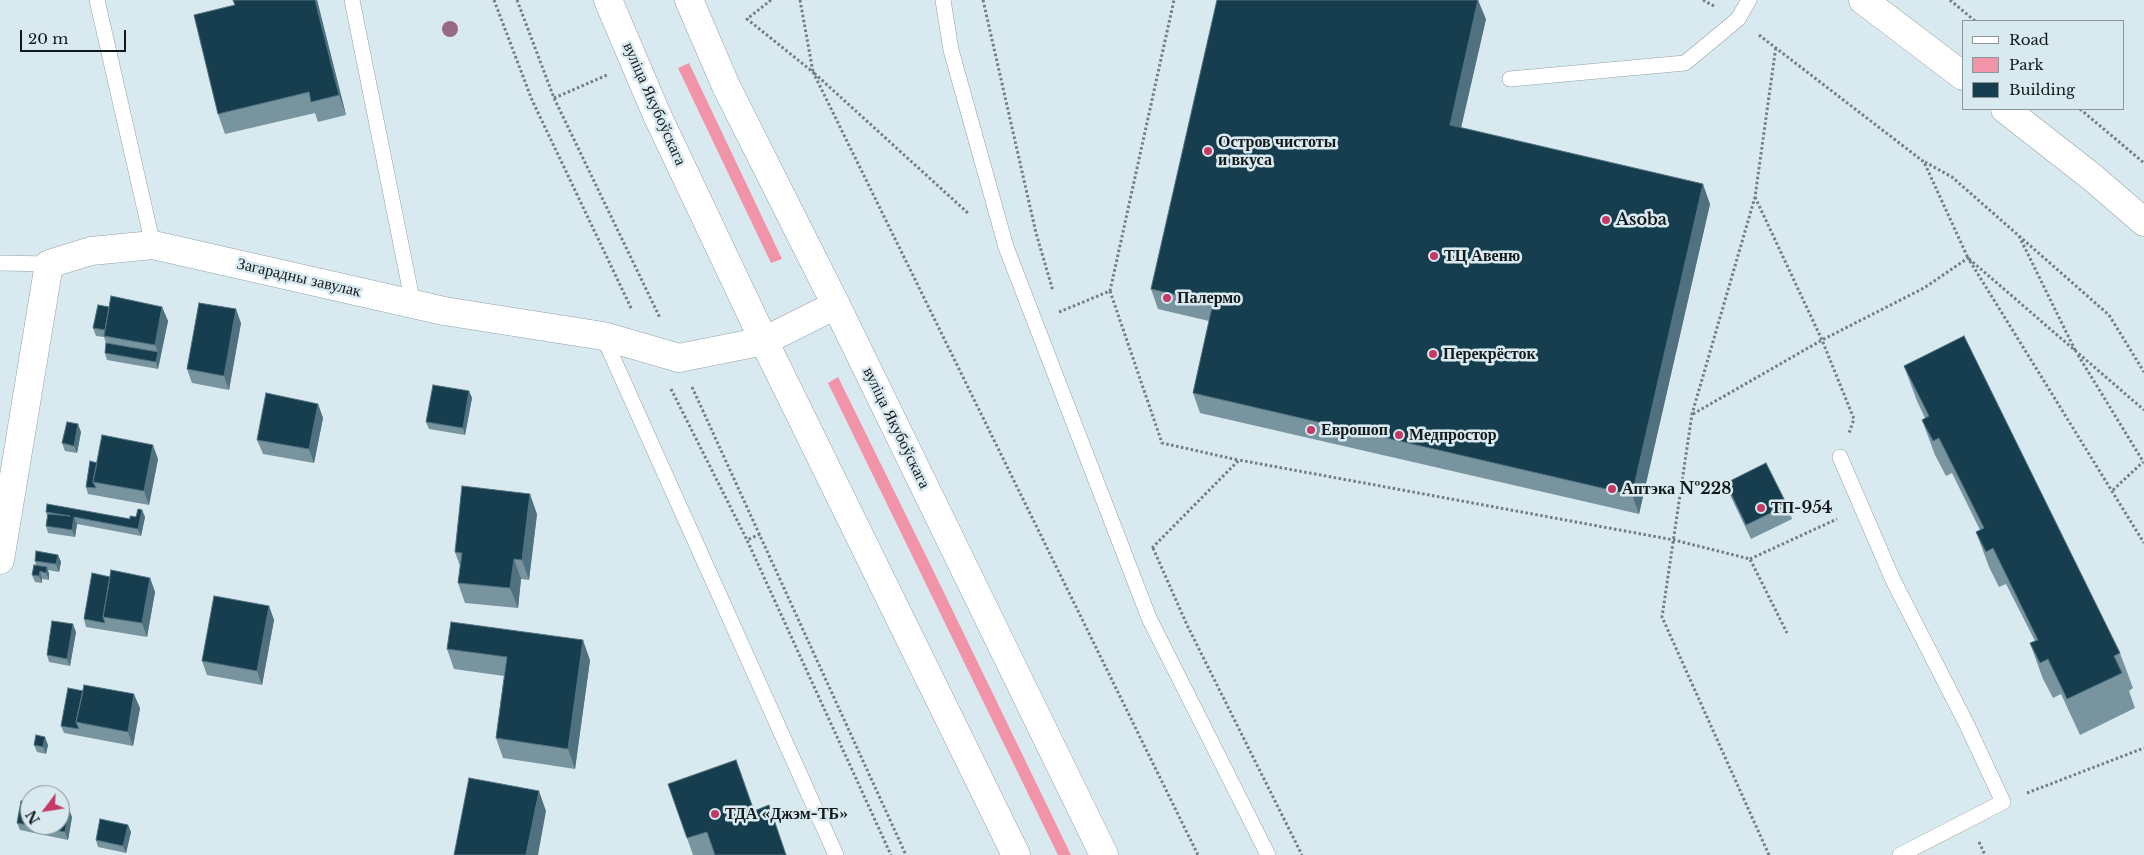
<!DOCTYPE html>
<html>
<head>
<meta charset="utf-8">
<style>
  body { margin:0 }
  #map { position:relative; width:2144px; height:855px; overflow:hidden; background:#d9e9f0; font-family:"Libre Baskerville",serif }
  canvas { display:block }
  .legend { position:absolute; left:1962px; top:20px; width:162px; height:90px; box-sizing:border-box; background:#d9e9f0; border:1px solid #8a969b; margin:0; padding:6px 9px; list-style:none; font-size:15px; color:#13191b }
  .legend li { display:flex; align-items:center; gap:10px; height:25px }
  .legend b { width:25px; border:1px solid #8a969b }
  .north { position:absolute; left:20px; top:785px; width:50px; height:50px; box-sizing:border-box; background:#d9e9f0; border:1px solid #8a969b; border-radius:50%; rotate:239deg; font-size:14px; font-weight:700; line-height:20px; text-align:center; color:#13191b }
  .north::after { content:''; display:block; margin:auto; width:18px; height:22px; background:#c73965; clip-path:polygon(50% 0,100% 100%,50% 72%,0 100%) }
  .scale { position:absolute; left:20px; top:30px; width:106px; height:22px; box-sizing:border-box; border:2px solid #13191b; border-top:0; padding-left:6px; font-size:15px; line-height:18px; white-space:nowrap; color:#13191b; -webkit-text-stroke:4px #d9e9f0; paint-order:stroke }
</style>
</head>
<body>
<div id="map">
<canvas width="2144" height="855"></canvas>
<ul class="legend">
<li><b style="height:6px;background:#fff"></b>Road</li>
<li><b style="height:14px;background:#f194a8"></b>Park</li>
<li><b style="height:14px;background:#163e4e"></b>Building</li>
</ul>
<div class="north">N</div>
<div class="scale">20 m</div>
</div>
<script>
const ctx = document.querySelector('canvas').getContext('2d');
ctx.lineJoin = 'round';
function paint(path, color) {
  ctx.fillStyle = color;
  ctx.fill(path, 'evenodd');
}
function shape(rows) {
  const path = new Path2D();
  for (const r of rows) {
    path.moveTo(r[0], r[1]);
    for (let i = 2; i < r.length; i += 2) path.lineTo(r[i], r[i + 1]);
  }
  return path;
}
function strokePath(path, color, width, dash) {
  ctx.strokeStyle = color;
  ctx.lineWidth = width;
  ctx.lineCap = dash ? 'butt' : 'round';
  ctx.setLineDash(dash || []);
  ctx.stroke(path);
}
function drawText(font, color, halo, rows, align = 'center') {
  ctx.font = font + ' "Libre Baskerville",serif';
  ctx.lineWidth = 5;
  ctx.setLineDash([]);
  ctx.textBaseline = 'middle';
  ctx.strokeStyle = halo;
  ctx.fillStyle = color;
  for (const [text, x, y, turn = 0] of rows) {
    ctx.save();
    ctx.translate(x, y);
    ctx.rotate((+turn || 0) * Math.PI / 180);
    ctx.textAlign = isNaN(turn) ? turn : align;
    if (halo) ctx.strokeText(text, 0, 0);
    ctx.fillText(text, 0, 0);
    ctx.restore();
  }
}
paint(shape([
  [689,63,782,259,771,263,678,68],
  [838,377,933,570,1071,855,1058,855,828,383]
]), '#f194a8');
const service = shape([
  [97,0,153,245],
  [352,0,413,304],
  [943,0,951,50,1006,247,1149,618,1268,855],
  [1510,79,1685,63,1738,19,1749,0],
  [0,263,49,264],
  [603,336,836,855],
  [1840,457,1893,580,1966,723,2003,802,1900,855]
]);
const minor = shape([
  [0,560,49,264,91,251,153,245,444,311,603,336,679,358,764,341,836,305]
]);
const primary = shape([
  [608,0,657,115,764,341,1016,855],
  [689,0,726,86,836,305,1104,855],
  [1863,0,1963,76],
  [2005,109,2093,178,2144,222]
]);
strokePath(service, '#93a1a8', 16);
strokePath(minor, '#93a1a8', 29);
strokePath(primary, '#93a1a8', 29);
strokePath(shape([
  [494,0,532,100,632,310],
  [517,0,554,98,660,318],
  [771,0,747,19,813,72,1198,855],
  [800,0,813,72,969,214],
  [983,0,1036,233,1053,291],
  [1703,0,1714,6],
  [1950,0,1975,21],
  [1759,35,1924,162,1968,258,2144,410],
  [554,98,607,75],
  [2080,109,2144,163],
  [1925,162,1952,177,2109,315,2144,372],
  [1755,197,1822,340,1854,419,1849,433],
  [2019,236,2075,350],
  [1110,291,1162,443,1238,460],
  [1059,312,1110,291,1174,0],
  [2078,355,2144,463],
  [692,387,906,855],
  [671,389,747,540],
  [1693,414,1822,340,1924,288,1968,258,2144,543],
  [2113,490,2143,462],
  [760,534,747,540,891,855],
  [1152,548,1239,460,1674,540,1750,559,1787,633],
  [1153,548,1187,625,1302,855],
  [1750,559,1837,519],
  [2027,793,2144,748],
  [1979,842,1985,855],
  [1769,855,1662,617,1692,414,1755,197,1776,46]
]), '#737e82', 3, [2.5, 2.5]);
strokePath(service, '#fff', 15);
strokePath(minor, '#fff', 28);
strokePath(primary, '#fff', 28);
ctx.fillStyle = '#986982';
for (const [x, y] of [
  [450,29]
]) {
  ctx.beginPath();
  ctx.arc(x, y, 8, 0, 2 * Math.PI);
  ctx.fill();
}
paint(shape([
  [317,0,346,115,318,122,315,113,225,134,218,114],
  [1486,19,1461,128,1710,204,1639,514,1200,413,1193,393,1209,321,1158,309,1151,289],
  [109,307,162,307,168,321,158,369,107,360,105,353,106,343,104,337,96,336,93,328],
  [241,323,229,390,192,383,187,369],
  [1904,366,2120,653,2133,688,2129,691,2135,708,2080,735,2061,694,2053,698,2043,679,2030,643,2035,641,2006,584,1999,587,1989,567,1976,532,1980,530,1952,473,1946,476,1935,455,1922,420,1925,418,1917,401],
  [469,391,472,398,465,435,429,429,426,422],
  [318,404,323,418,314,463,263,454,257,440],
  [81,432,77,453,65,451,62,443],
  [158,459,149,505,88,494,86,487,97,463],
  [1726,483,1787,505,1792,519,1751,539,1731,497],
  [142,510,145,517,141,536,77,524,75,537,48,533,46,526,47,516,46,512,130,519,136,517],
  [537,514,529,580,521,579,518,608,465,603,458,583,460,566,455,552],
  [58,555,61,562,59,572,48,570,49,574,49,580,42,579,42,583,35,582,32,575,36,565,35,561],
  [110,577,150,578,155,592,147,637,86,627,84,619],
  [269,606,274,620,262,685,207,675,202,661],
  [76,632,70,666,49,662,47,655],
  [447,649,590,660,575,769,503,758,496,738,504,676,454,669],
  [140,708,133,746,64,733,61,726],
  [34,745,48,745,46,754,37,752],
  [668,784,754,811,787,855,693,855],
  [72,817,68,840,20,830,17,823],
  [128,825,131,832,126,853,98,847,96,840]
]), '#78949f');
paint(shape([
  [315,0,317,0,346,115,339,95],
  [1478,0,1486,19,1457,145,1450,125],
  [1703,184,1710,204,1639,514,1632,495],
  [162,307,168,321,158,369,156,362,158,352,155,345],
  [236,309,241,323,229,390,224,376],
  [469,391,472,398,465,435,463,428],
  [318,404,323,418,314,463,309,449],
  [78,424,81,432,77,453,74,446],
  [153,445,158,459,149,505,144,491],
  [530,494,537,514,529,580,522,560],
  [142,510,145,517,141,536,138,529],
  [74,517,77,524,75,537,72,530],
  [58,555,61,562,59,572,56,564],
  [514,559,521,579,518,608,510,588],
  [47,567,49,574,49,580,46,573],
  [40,571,42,579,42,583,39,576],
  [150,578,155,592,147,637,142,623],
  [269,606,274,620,262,685,257,671],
  [73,624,76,632,70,666,67,659],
  [583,640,590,660,575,769,568,749],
  [134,694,140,708,133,746,128,732],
  [45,737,48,745,46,754,43,747],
  [539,791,546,811,538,855,526,855],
  [69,809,72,817,68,840,65,832],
  [128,825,131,832,126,853,123,846]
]), '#50717f');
const building = shape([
  [233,0,315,0,339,95,311,102,309,92,218,114,194,15,235,5,233,0],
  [1217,0,1478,0,1450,125,1703,184,1632,495,1193,393,1213,303,1151,289,1217,0],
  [111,296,162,307,155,345,104,336,111,296],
  [199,303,236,309,224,376,187,369,199,303],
  [98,305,109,307,105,330,93,328,98,305],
  [1964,336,2120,653,2114,656,2122,673,2067,699,2048,659,2040,663,2030,643,2038,640,1993,548,1986,552,1976,532,1984,528,1939,438,1933,441,1922,420,1929,416,1904,366,1964,336],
  [106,343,158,352,156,362,105,353,106,343],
  [433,385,469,391,463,428,426,422,433,385],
  [266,393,318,404,309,449,257,440,266,393],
  [67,422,78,424,74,446,62,443,67,422],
  [102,435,153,445,144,491,93,482,102,435],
  [90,461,97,463,93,482,96,488,86,487,90,461],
  [1766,463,1787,505,1746,525,1726,483,1766,463],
  [462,486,530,494,522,560,514,559,510,588,458,583,462,553,455,552,462,486],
  [47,504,130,519,130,516,136,517,138,509,142,510,138,529,74,517,72,530,46,526,48,514,70,516,46,512,47,504],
  [36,551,58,555,56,564,35,561,36,551],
  [34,565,47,567,46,573,40,571,39,576,32,575,34,565],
  [111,570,150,578,142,623,103,617,111,570],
  [92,573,110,577,103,617,105,623,84,619,92,573],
  [214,596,269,606,257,671,202,661,214,596],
  [52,621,73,624,67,659,47,655,52,621],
  [451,622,583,640,568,749,496,738,507,657,447,649,451,622],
  [84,685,134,694,128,732,76,722,84,685],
  [68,688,83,691,76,722,79,729,61,726,68,688],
  [36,735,45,737,43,747,34,745,36,735],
  [736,760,754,811,769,805,786,855,715,855,707,832,687,838,668,784,736,760],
  [469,778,539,791,526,855,454,855,469,778],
  [21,801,30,802,30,825,60,825,60,808,69,809,65,832,17,823,21,801],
  [100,819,128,825,123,846,96,840,100,819]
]);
paint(building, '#163e4e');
strokePath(building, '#50717f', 1);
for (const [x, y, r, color] of [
  [1208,151,5,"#c73965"],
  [1606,220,5,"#c73965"],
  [1434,256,5,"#c73965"],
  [1167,298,5,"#c73965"],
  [1433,354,5,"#c73965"],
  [1311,430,5,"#c73965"],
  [1399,435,5,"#c73965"],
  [1612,489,5,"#c73965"],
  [1761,508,5,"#c73965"],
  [715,814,5,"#c73965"]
]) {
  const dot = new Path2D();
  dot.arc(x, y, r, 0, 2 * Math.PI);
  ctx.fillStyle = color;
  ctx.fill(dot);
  strokePath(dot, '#d9e9f0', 2);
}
drawText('16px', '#13191b', '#d9e9f0', [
  ["вуліца Якубоўскага",654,104,66],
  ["Загарадны завулак",299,278,13],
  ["вуліца Якубоўскага",896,428,64]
]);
drawText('bold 16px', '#13191b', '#d9e9f0', [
  ["Остров чистоты",1218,142],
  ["и вкуса",1218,160],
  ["Asoba",1616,220],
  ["ТЦ Авеню",1444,256],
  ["Палермо",1177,298],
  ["Перекрёсток",1443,354],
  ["Еврошоп",1321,430],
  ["Медпростор",1409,435],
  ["Аптэка №228",1622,489],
  ["ТП-954",1771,508],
  ["ТДА «Джэм-ТБ»",725,814]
], 'left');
</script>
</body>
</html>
